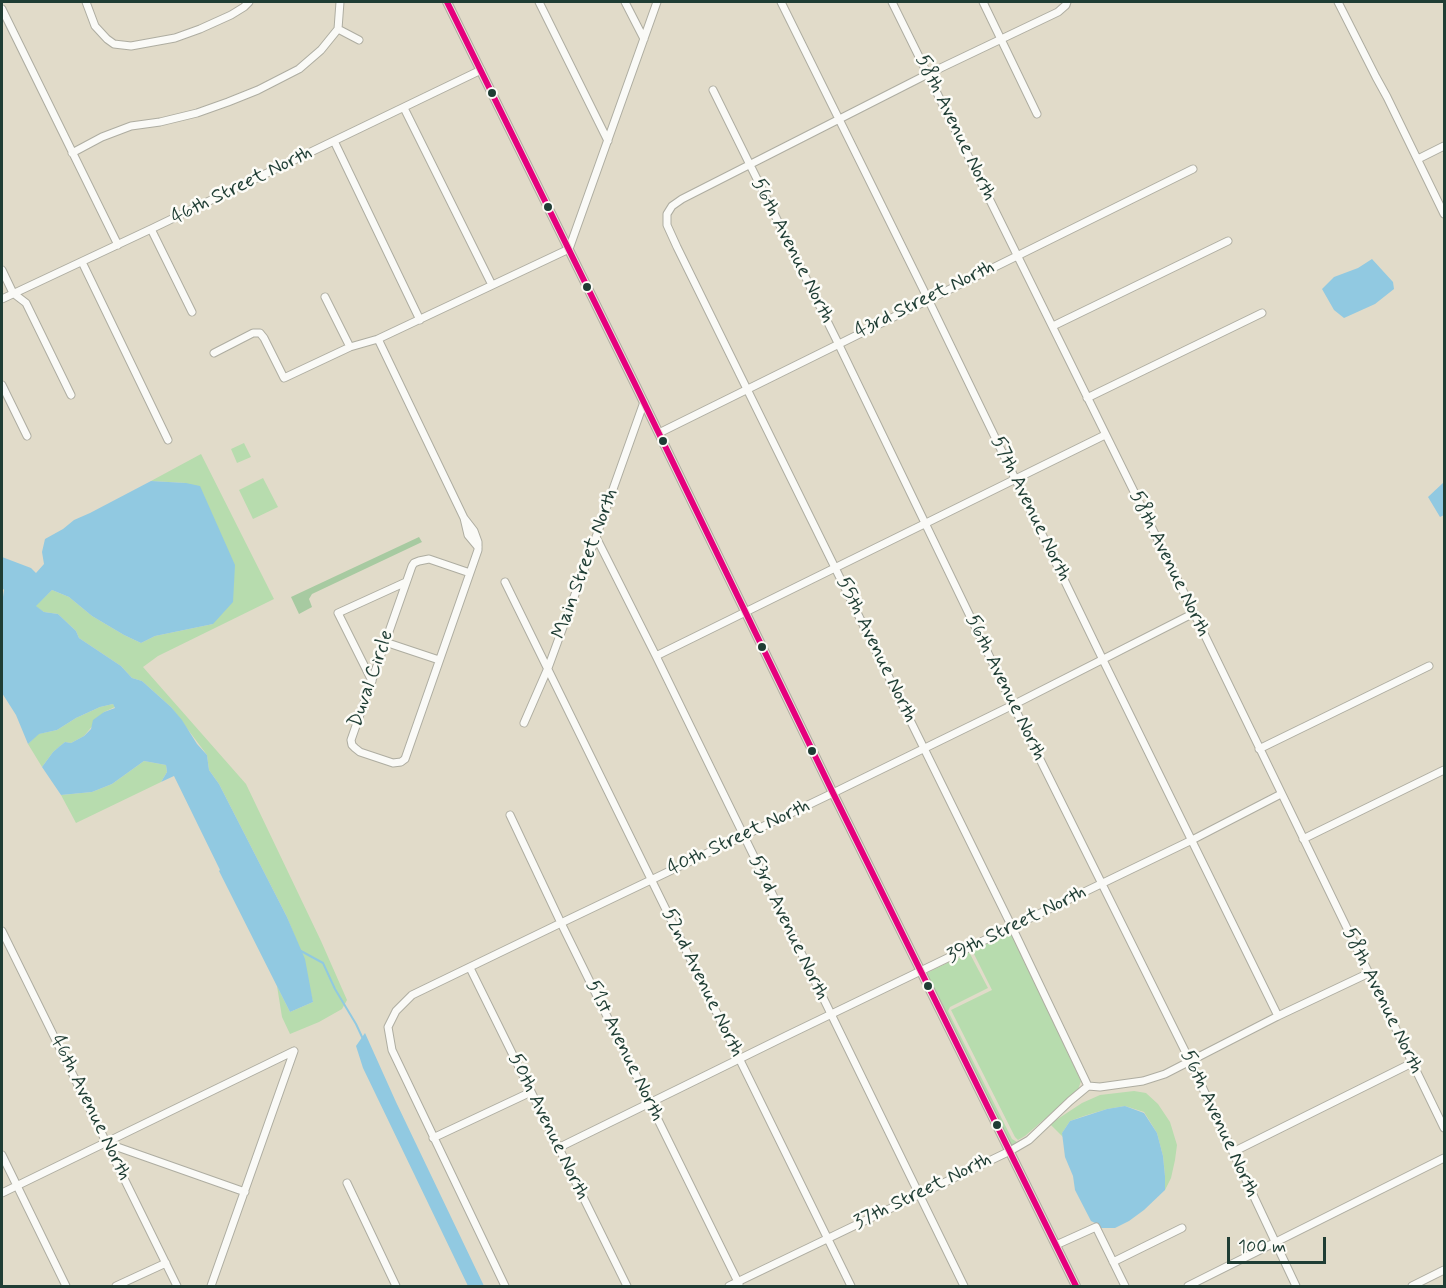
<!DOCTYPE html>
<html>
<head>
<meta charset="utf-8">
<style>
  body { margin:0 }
  #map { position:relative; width:1446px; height:1288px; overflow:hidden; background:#e1dbc9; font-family:Mynerve,sans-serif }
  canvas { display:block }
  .frame { position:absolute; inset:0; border:3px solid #1f3d34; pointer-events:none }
  .scale { position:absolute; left:1227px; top:1237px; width:99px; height:27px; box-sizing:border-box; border:3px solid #1f3d34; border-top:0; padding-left:8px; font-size:18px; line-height:21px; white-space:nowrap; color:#1f3d34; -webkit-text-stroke:4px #fdfcf7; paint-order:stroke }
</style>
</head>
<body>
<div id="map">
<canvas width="1446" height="1288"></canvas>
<div class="frame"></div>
<div class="scale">100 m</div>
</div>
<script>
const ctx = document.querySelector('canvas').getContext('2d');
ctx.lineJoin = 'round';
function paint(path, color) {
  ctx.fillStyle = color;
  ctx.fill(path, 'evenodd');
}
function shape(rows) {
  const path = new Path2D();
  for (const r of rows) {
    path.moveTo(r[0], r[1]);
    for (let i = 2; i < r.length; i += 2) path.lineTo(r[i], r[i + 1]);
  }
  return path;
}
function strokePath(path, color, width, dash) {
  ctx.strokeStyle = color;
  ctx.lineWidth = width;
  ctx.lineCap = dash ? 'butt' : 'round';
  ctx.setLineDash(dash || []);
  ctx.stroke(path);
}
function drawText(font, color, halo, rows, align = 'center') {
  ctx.font = font + ' Mynerve,sans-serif';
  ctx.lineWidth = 5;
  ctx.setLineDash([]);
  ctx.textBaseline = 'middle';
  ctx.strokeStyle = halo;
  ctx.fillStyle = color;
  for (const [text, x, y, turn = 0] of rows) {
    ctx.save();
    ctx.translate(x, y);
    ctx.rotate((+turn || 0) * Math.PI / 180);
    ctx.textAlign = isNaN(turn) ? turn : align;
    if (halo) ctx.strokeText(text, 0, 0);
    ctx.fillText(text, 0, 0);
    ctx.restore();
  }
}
paint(shape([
  [244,443,251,457,237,463,231,449],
  [201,454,274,599,158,656,143,667,246,784,321,941,347,1000,342,1009,319,1022,290,1034,282,1017,277,986,290,1012,313,1002,308,982,295,937,287,917,219,784,209,770,207,755,171,707,142,681,132,678,121,666,79,638,76,631,58,614,44,612,35,606,52,590,69,597,92,616,124,635,141,643,155,636,213,624,186,483,151,481],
  [263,478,278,507,253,519,239,490],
  [113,704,115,707,104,712,84,736,71,743,65,742,53,752,42,767,28,744,38,734,57,730,76,718,100,707],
  [144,761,166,765,167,772,161,782,76,823,61,795,92,792,112,784],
  [1010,931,1081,1081,1078,1090,1025,1136,1018,1140,1015,1137,951,1010,992,990,972,950],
  [969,952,988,988,950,1007,948,1011,1012,1139,1017,1142,1012,1146,927,973],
  [1134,1091,1146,1093,1158,1104,1170,1122,1177,1145,1175,1160,1171,1178,1165,1190,1165,1176,1163,1156,1157,1133,1144,1112,1125,1106,1107,1109,1084,1116,1070,1121,1062,1133,1063,1137,1050,1124,1082,1103,1100,1095]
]), '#b7dcae');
paint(shape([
  [419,537,422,542,312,594,309,599,312,607,299,614,291,597]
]), '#a7caa1');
paint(shape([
  [1372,259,1393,282,1394,289,1375,304,1344,318,1334,310,1322,289,1334,277,1358,268],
  [151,481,186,483,200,486,235,565,233,602,213,624,155,636,141,643,124,635,92,616,69,597,52,590,36,606,44,612,58,614,76,631,79,638,121,666,132,678,142,681,171,707,182,720,197,744,207,755,209,770,219,784,287,917,305,959,313,1002,290,1012,219,871,220,870,174,776,161,782,167,772,166,765,144,761,112,784,92,792,61,795,42,767,53,752,60,746,65,742,71,743,84,736,91,729,93,720,104,712,115,708,113,704,100,707,76,718,57,730,39,734,28,744,16,715,2,693,2,604,4,590,2,587,2,557,31,568,36,573,44,564,42,552,45,539,63,529,74,520,90,513],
  [1444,482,1444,515,1440,517,1428,497],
  [365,1033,396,1102,484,1286,468,1286,363,1068,356,1046],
  [1125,1106,1144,1113,1157,1133,1163,1156,1165,1176,1165,1190,1144,1210,1129,1221,1115,1228,1101,1228,1099,1225,1091,1221,1075,1190,1073,1176,1065,1157,1062,1133,1070,1121,1107,1109]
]), '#91c9e1');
strokePath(shape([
  [301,951,323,963,335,989,356,1024,363,1039]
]), '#91c9e1', 2);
const minor = shape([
  [86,2,95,26,107,39,114,44,131,46,175,38,200,29,231,15,244,7,249,2],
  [539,2,608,141],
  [625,2,644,39],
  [781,2,928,299,1103,660,1278,1016],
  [892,2,1194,613,1444,1128],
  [983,2,1037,114],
  [1067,2,1066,5,1058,12,928,74,682,199,672,206,667,214,667,225,677,247,1012,927,1088,1086],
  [1338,2,1376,77,1387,97,1444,214],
  [2,9,118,245],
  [338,29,359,40],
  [713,90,838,343,1013,705,1190,1061,1296,1286],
  [404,108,492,285],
  [334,141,420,320],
  [72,153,102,137,131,126,160,122,197,113,228,102,258,90,299,69,321,50,338,29,340,2],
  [1418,159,1444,146],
  [151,229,192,312],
  [82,262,168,440],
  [2,270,13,293,26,303,71,395],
  [325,297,350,347],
  [2,299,151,229,481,70],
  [1053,326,1228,241],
  [378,339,464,518,468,535,478,547],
  [214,353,253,333,260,333,264,338,284,378,350,347,378,339,569,249,657,2],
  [2,385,27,436],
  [1087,398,1262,313],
  [659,433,1193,169],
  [464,518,474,531,478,542,478,550,405,759,401,762,393,763,360,752,355,748,352,745,351,740,412,566,414,563,419,561,429,559,470,573],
  [596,537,656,656,964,1286],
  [505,582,851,1286],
  [385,642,439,660],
  [656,656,1105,435],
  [372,681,338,613,406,582],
  [524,723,548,668,596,537,644,402],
  [1259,749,1429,666],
  [510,815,561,923,739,1284],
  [1303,839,1444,770],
  [2,931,177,1286],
  [470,968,627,1286],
  [433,1138,531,1092],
  [106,1143,245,1192],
  [558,1148,786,1036,1192,840,1281,794],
  [1233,1152,1412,1063],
  [2,1155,66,1286],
  [347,1183,396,1286],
  [2,1193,294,1051],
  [1056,1245,1096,1227,1125,1286],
  [1113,1262,1182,1228],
  [116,1286,166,1263],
  [211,1286,294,1051],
  [505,1286,392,1050,388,1027,396,1011,412,995,561,923,833,793,1013,705,1194,613],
  [729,1286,1010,1151,1029,1140,1070,1101,1088,1086,1100,1087,1143,1081,1165,1074,1278,1016,1369,973],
  [1188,1286,1444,1158],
  [1412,1286,1444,1270]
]);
const major = shape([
  [447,2,635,384,833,793,1076,1286]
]);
strokePath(minor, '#aeada1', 9);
strokePath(major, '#aeada1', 10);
strokePath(minor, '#fafaf7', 7);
strokePath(major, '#ebe4db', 8);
strokePath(shape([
  [447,2,635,384,833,793,1076,1286]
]), '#e5007d', 6);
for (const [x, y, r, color] of [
  [492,93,5,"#1f3d34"],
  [548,207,5,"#1f3d34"],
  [587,287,5,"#1f3d34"],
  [663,441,5,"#1f3d34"],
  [762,647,5,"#1f3d34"],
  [812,751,5,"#1f3d34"],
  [928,986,5,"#1f3d34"],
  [997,1125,5,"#1f3d34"]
]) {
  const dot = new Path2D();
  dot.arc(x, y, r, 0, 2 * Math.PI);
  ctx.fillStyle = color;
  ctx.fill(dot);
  strokePath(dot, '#fdfcf7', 2);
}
drawText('20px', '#1f3d34', '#fdfcf7', [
  ["58th Avenue North",955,128,64],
  ["46th Street North",242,186,-26],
  ["56th Avenue North",792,251,63],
  ["43rd Street North",925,300,-26],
  ["57th Avenue North",1030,509,64],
  ["Main Street North",586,564,-70],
  ["58th Avenue North",1169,564,64],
  ["55th Avenue North",876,650,64],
  ["Duval Circle",372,679,-71],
  ["56th Avenue North",1005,688,64],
  ["40th Street North",739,838,-25],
  ["39th Street North",1017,925,-26],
  ["53rd Avenue North",788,928,64],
  ["52nd Avenue North",702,983,64],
  ["58th Avenue North",1382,1001,64],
  ["51st Avenue North",624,1051,64],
  ["46th Avenue North",90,1108,64],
  ["56th Avenue North",1219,1124,65],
  ["50th Avenue North",548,1127,64],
  ["37th Street North",923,1192,-26]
]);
</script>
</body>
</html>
